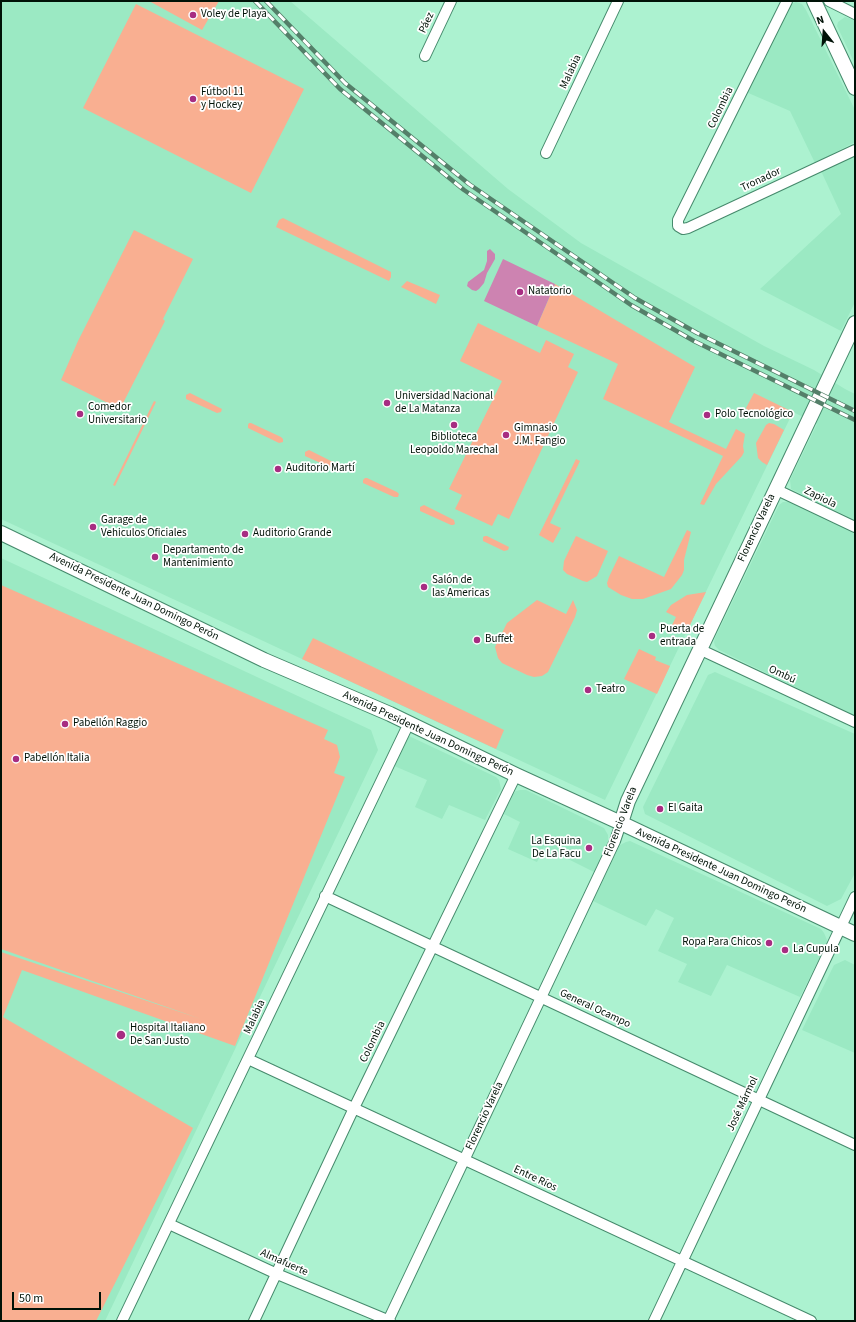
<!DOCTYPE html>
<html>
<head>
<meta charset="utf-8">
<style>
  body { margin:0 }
  #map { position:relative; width:856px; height:1322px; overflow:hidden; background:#acf2d0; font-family:"Source Sans 3",sans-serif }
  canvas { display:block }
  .frame { position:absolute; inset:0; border:2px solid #001207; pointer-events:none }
  .north { position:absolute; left:804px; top:12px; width:40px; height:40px; -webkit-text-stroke:3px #fff; paint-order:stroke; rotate:343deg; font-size:11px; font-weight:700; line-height:16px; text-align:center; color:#001207 }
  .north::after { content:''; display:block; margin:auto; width:14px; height:18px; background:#001207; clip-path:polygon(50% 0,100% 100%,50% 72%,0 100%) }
  .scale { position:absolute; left:12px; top:1292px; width:89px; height:18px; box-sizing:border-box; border:2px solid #001207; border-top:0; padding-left:5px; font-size:12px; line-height:14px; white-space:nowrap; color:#001207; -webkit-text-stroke:3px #fff; paint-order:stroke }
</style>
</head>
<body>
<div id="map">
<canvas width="856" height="1322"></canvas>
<div class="frame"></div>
<div class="north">N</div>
<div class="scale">50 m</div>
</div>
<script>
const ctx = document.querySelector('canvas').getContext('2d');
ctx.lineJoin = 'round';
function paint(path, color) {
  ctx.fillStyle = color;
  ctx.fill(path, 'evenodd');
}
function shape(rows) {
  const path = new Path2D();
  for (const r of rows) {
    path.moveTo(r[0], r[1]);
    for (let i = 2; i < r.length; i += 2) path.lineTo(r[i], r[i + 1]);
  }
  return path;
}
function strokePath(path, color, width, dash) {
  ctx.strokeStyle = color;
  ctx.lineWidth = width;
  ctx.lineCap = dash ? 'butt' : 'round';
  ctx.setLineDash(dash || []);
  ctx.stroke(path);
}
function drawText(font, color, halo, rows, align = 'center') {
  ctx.font = font + ' "Source Sans 3",sans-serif';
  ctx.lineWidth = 3.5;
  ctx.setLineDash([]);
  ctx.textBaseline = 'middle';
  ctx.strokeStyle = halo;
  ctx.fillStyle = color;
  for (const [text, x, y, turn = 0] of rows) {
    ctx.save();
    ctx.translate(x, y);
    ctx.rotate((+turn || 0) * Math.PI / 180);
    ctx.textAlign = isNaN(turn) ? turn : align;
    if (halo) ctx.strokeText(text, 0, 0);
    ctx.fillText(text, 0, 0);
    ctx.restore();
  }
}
paint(shape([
  [1,1,290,1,508,189,581,243,764,346,814,370,845,389,855,394,855,520,791,489,790,480,817,424,793,412,605,800,1,519],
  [796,2,802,4,806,10,855,110,855,142,815,163,790,111,746,92,789,5],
  [845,17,855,20,855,64,837,26,838,22],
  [855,155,855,302,841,331,760,289,841,214,821,171],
  [783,502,788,502,855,534,855,716,719,650,715,646,714,642,715,638,779,505],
  [1,558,371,730,378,750,105,1321,1,1321],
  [715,672,855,734,855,873,841,899,827,906,645,814,643,807,708,675],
  [409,736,496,777,499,780,501,789,485,820,449,805,442,819,415,807,427,780,392,765,406,737],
  [520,790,526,790,604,828,608,835,608,842,594,872,544,847,537,862,508,849,520,822,504,814,513,794,516,791],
  [630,841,821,929,824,933,827,940,826,945,800,997,727,965,711,996,678,982,687,964,658,951,674,918,656,909,646,926,593,901,620,845,626,842],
  [845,960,855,965,855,1053,802,1030,834,965]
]), '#9be9c3');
paint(shape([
  [149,1,219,1,202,30],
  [136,4,304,89,251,193,83,108],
  [283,218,391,272,391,277,389,281,276,227,279,220],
  [134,230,193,259,163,319,165,321,120,409,61,380,78,341],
  [407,281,440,295,436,304,401,287],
  [555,284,695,367,669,422,726,449,736,429,745,434,743,446,744,452,742,456,716,484,704,505,700,504,723,456,603,399,618,364,537,326],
  [478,323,540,353,546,340,574,354,568,367,578,372,509,519,498,514,492,526,455,509,462,495,449,489,502,381,460,361],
  [190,393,222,409,221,412,217,413,186,399,186,395],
  [754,393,793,412,789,419,768,410,760,410,754,415,748,413,746,408],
  [154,401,156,402,115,486,113,485],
  [249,423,251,423,281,437,283,439,283,442,279,443,248,428,248,425],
  [769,423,774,424,784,430,767,465,762,462,758,458,756,443,766,425],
  [309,450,339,465,340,469,338,471,336,470,305,456,305,452],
  [576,459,580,461,550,523,561,528,553,543,539,535],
  [365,478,367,478,397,492,399,494,398,497,394,497,363,483,363,480],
  [424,505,454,520,455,524,453,525,451,525,420,511,420,507],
  [687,530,691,532,684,560,684,570,682,575,671,589,643,599,632,599,621,595,608,587,607,583,609,577,619,556,664,577],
  [485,536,487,536,509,547,508,550,504,551,483,541,483,537],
  [576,536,608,551,597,576,587,582,583,581,567,574,563,570,564,561],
  [1,585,328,730,324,739,337,745,340,757,334,773,345,777,235,1046,22,970,3,1017,193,1128,96,1321,1,1321,1,952,201,1019,1,949],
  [706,592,690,625,679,629,671,627,676,617,666,612,671,605,687,595],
  [537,600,566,614,573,600,577,610,575,617,548,672,542,676,534,677,527,675,502,663,498,658,495,647,507,623],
  [313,638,504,730,496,749,302,659],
  [639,649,656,657,655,660,670,666,657,694,624,679]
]), '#f9af91');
paint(shape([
  [490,249,495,254,495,259,487,273,484,283,479,289,476,291,472,290,467,286,468,282,484,270,487,261,487,251],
  [503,259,555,284,537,326,484,301]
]), '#cd83b1');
const street = shape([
  [787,1,678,220,678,226,683,229,688,228,855,150],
  [829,1,855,14],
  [425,56,451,1],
  [546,153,618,1],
  [775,489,855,527],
  [699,649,855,722],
  [325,896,855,1145],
  [248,1059,811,1321],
  [169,1224,277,1274,390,1321],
  [122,1321,409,723],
  [254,1321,354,1108,516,775],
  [388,1321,615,841,621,823],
  [654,1321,855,897]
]);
const secondary = shape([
  [814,1,855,88],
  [1,533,264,660,390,714,516,775,621,823,855,934],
  [621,823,628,801,855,323]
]);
strokePath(street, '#468a6c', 12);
strokePath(secondary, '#468a6c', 16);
strokePath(street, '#fff', 10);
strokePath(secondary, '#fff', 14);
const rail = shape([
  [255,1,340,89,464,190,631,305,694,341,855,420],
  [266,1,345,83,469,184,635,298,697,333,855,411]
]);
strokePath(rail, '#547f69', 4.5);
strokePath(rail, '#fff', 3, [9]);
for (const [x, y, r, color] of [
  [193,15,4,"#a72d82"],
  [193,99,4,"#a72d82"],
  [520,292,4,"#a72d82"],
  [387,403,4,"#a72d82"],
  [80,414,4,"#a72d82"],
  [707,415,4,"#a72d82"],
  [454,425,4,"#a72d82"],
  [506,435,4,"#a72d82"],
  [278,469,4,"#a72d82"],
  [93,527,4,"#a72d82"],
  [245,534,4,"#a72d82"],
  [155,557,4,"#a72d82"],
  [424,587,4,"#a72d82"],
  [652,636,4,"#a72d82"],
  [477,640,4,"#a72d82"],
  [588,690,4,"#a72d82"],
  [65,724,4,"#a72d82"],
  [16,759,4,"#a72d82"],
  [660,809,4,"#a72d82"],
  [589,848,4,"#a72d82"],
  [769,943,4,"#a72d82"],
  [785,950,4,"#a72d82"],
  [121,1035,5,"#a72d82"]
]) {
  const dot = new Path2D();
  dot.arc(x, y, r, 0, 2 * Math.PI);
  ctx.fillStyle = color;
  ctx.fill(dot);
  strokePath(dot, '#fff', 1.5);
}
drawText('11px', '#001207', '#fff', [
  ["Voley de Playa",201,15],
  ["Fútbol 11",201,93],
  ["y Hockey",201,106],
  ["Natatorio",528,292],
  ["Universidad Nacional",395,397],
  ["de La Matanza",395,410],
  ["Comedor",88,408],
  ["Universitario",88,421],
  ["Polo Tecnológico",715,415],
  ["Gimnasio",514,429],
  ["J.M. Fangio",514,442],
  ["Biblioteca",454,438,"center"],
  ["Leopoldo Marechal",454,451,"center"],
  ["Auditorio Martí",286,469],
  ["Garage de",101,521],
  ["Vehiculos Oficiales",101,534],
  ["Auditorio Grande",253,534],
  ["Departamento de",163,551],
  ["Mantenimiento",163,564],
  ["Salón de",432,581],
  ["las Americas",432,594],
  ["Puerta de",660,630],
  ["entrada",660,643],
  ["Buffet",485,640],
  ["Teatro",596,690],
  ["Pabellón Raggio",73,724],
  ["Pabellón Italia",24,759],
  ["El Gaita",668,809],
  ["La Esquina",581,842,"right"],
  ["De La Facu",581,855,"right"],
  ["Ropa Para Chicos",761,943,"right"],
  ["La Cupula",793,950],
  ["Hospital Italiano",130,1029],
  ["De San Justo",130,1042]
], 'left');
drawText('11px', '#001207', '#fff', [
  ["Páez",427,23,-65],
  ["Malabia",571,72,-65],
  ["Colombia",721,108,-64],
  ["Tronador",761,180,-25],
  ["Zapiola",820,498,26],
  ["Florencio Varela",757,528,-65],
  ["Avenida Presidente Juan Domingo Perón",134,597,26],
  ["Ombú",782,675,25],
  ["Avenida Presidente Juan Domingo Perón",428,734,25],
  ["Florencio Varela",621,822,-69],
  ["Avenida Presidente Juan Domingo Perón",721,871,25],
  ["General Ocampo",595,1009,25],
  ["Malabia",255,1017,-65],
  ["Colombia",373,1042,-64],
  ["José Mármol",743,1104,-65],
  ["Florencio Varela",485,1116,-65],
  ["Entre Ríos",535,1179,25],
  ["Almafuerte",284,1263,24]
]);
</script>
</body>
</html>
